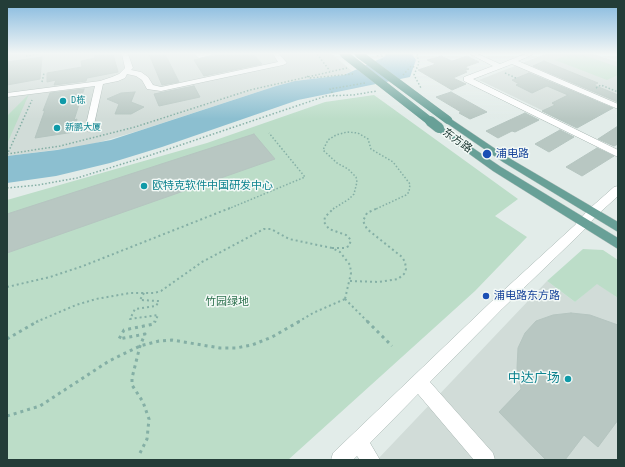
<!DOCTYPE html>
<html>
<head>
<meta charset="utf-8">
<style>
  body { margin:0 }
  #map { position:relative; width:625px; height:467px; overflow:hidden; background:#e2ece9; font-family:"Roboto Condensed",sans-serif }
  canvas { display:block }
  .frame { position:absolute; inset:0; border:8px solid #233d38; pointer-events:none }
</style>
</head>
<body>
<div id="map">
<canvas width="625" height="467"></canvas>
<div class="frame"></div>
</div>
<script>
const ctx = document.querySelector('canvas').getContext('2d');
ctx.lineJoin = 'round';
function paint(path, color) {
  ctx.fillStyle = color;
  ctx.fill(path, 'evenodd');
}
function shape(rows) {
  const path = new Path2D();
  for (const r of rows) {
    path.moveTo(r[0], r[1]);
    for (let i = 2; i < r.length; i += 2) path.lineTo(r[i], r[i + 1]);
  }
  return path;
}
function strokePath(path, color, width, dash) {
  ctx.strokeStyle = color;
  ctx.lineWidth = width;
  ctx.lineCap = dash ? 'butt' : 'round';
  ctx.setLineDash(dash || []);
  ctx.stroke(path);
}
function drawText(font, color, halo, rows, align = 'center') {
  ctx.font = font + ' "Roboto Condensed","Noto Sans SC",sans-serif';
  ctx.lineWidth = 3;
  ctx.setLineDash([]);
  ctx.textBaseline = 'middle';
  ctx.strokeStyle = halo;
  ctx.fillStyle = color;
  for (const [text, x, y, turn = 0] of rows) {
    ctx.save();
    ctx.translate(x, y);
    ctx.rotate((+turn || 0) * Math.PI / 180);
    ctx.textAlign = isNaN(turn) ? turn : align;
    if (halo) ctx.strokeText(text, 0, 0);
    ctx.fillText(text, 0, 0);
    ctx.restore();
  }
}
paint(shape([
  [7,54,332,54,352,71,344,75,295,81,276,86,138,131,86,146,7,156],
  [545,54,594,54,618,62,618,107,597,98,558,118,479,80],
  [547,281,575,302,597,283,618,298,618,460,377,460]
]), '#d1dcd8');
paint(shape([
  [569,54,581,54,618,67,618,75,607,80,555,60],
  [29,94,7,144,7,116],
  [374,95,518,199,495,216,527,237,475,291,288,460,7,460,7,200,207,143,325,102],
  [583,249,603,250,618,260,618,298,597,284,575,302,547,281]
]), '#bcddc8');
paint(shape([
  [386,54,412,54,416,60,410,77,298,100,162,147,110,163,56,176,7,183,7,156,57,150,111,140,276,86,295,81,344,75,384,57]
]), '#8cbfd0');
const building = shape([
  [102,54,113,54,118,72,87,78,86,81,54,85,56,80,47,82,47,73,82,67,81,61,95,58,94,55,102,54],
  [149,54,165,54,179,82,162,85,149,54],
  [224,54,253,54,262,64,204,76,194,60,224,54],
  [441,56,452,61,467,56,479,62,465,67,469,69,464,71,467,72,453,78,466,84,452,90,418,70,436,64,427,60,441,56],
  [42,57,40,79,7,85,7,62,42,57],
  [544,61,598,83,594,85,618,95,618,102,533,66,544,61],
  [529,73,613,108,577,128,542,111,555,105,552,103,568,95,547,86,532,93,516,85,519,84,512,80,529,73],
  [194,86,200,97,159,106,154,94,194,86],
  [84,89,74,120,77,119,74,132,35,138,45,110,43,111,50,93,84,89],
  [135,92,131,102,144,107,131,114,115,114,119,104,107,99,121,93,135,92],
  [451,92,487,112,470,119,459,113,461,112,436,97,451,92],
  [525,113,539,120,515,132,512,131,498,138,486,131,525,113],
  [618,126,618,144,614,146,598,139,618,126],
  [560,130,574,137,549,152,535,144,560,130],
  [254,134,275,159,7,253,7,214,254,134],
  [597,148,614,156,582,176,566,167,597,148],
  [571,313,590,315,618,325,618,420,598,447,584,435,565,460,546,460,499,412,521,389,517,368,518,348,525,333,536,321,553,315,571,313]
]);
paint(building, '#b8c7c2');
strokePath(building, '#b5c5c0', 1);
const minor = shape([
  [122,54,128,54,133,68,131,70,141,72,148,77,153,85,161,87,278,62,273,54,279,54,287,63,283,65,161,91,147,89,142,80,136,76,127,74,125,78,118,81,103,84,93,129,89,132,85,129,95,86,7,97,7,93,100,81,112,77,119,74,125,68,122,54],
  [194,54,215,54,199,58,194,54],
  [470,54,478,54,500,64,525,54,533,54,532,55,518,61,618,104,618,109,512,64,473,79,618,150,618,157,464,81,464,77,493,66,470,54],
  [618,186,618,196,596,216,583,231,502,309,430,382,493,453,495,460,474,460,418,394,370,443,380,460,360,460,357,456,353,460,331,460,333,453,492,301,575,225,588,210,614,187,618,186]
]);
const major = shape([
  [448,117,509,158,618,222,618,232,503,162,445,122,444,120,445,118,448,117],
  [439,125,501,167,618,238,618,249,493,171,436,130,435,128,439,125]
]);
strokePath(minor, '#a5b4b0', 1);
strokePath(major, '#c1c9c7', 1);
strokePath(shape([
  [317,54,330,71],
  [417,54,419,63,414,75,421,88],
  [26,56,38,54],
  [377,56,382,54,382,60],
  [505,73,516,78],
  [403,75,411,66,417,68],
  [307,76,310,78,353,74],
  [42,82,44,73],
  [596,88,601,85,618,92],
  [334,96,330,89,365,83],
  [7,154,60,146,135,127,250,90,347,68],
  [7,155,32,100],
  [7,188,38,185,77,178,148,156,326,96,353,95,377,91],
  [228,209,305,177,269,133],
  [333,209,349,199,354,194,357,182,356,177,348,169,337,163,323,150,328,140,336,135,347,132,358,133,368,139,371,149,393,162,410,184,409,192,406,195,376,209]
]), '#84afa5', 1.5, [1.5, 2]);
strokePath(shape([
  [332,248,345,248,349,246,351,240,346,235,329,229,324,222,325,217,334,208],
  [350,281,379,282,398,279,404,274,406,269,405,262,402,257,367,229,363,221,367,213,378,208],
  [7,287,50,277,83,266,230,208],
  [144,293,140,300,159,301,156,306,135,309,130,319,158,315,155,322],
  [345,299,368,322],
  [36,322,76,305,96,299,130,293,154,293,161,291,202,262,264,229,271,229,289,239,332,248,340,252,350,265,351,273,345,299],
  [298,322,313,313,345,299]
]), '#84afa5', 2, [2, 3]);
strokePath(shape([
  [367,321,392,346],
  [7,339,38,321],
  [7,416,40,406,109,361,140,346,159,341,172,340,220,348,236,348,252,345,272,337,300,321],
  [140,453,147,439,149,419,143,402,132,385,132,378,140,346,145,334,119,339,124,330,154,324,155,321]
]), '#84afa5', 3, [3, 4]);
paint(minor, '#fff');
paint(major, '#68a097');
const majorBridgeFar1 = shape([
  [344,54,431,122],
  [359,54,448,120]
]);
const majorBridge = shape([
  [430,121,439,128]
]);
strokePath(majorBridgeFar1, '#c1c9c7', 8, []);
strokePath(majorBridge, '#c1c9c7', 11, []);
strokePath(majorBridgeFar1, '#68a097', 8);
strokePath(majorBridge, '#68a097', 10);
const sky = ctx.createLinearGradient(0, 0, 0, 119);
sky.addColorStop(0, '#83b8de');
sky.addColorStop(0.45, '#f2f6f5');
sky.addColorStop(1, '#f2f6f500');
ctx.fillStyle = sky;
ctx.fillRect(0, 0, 625, 119);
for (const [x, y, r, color] of [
  [63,101,4,"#0f9aa8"],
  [57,128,4,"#0f9aa8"],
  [487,154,5,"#1a4fb4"],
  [144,186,4,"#0f9aa8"],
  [486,296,4,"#1a4fb4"],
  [568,379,4,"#0f9aa8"]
]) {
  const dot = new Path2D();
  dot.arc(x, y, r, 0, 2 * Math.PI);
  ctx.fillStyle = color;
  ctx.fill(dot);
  strokePath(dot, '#f3f9f6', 1.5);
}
drawText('9px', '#0d838f', '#f3f9f6', [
  ["D栋",71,101],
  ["新鹏大厦",65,128]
], 'left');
drawText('11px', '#233d38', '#f3f9f6', [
  ["东方路",457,141,35]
]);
drawText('11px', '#164399', '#f3f9f6', [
  ["浦电路",496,154],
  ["浦电路东方路",494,296]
], 'left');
drawText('11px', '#0d838f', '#f3f9f6', [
  ["欧特克软件中国研发中心",152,186]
], 'left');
drawText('11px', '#2e724f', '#f3f9f6', [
  ["竹园绿地",227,302]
]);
drawText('13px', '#0d838f', '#f3f9f6', [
  ["中达广场",560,379]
], 'right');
</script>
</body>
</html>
